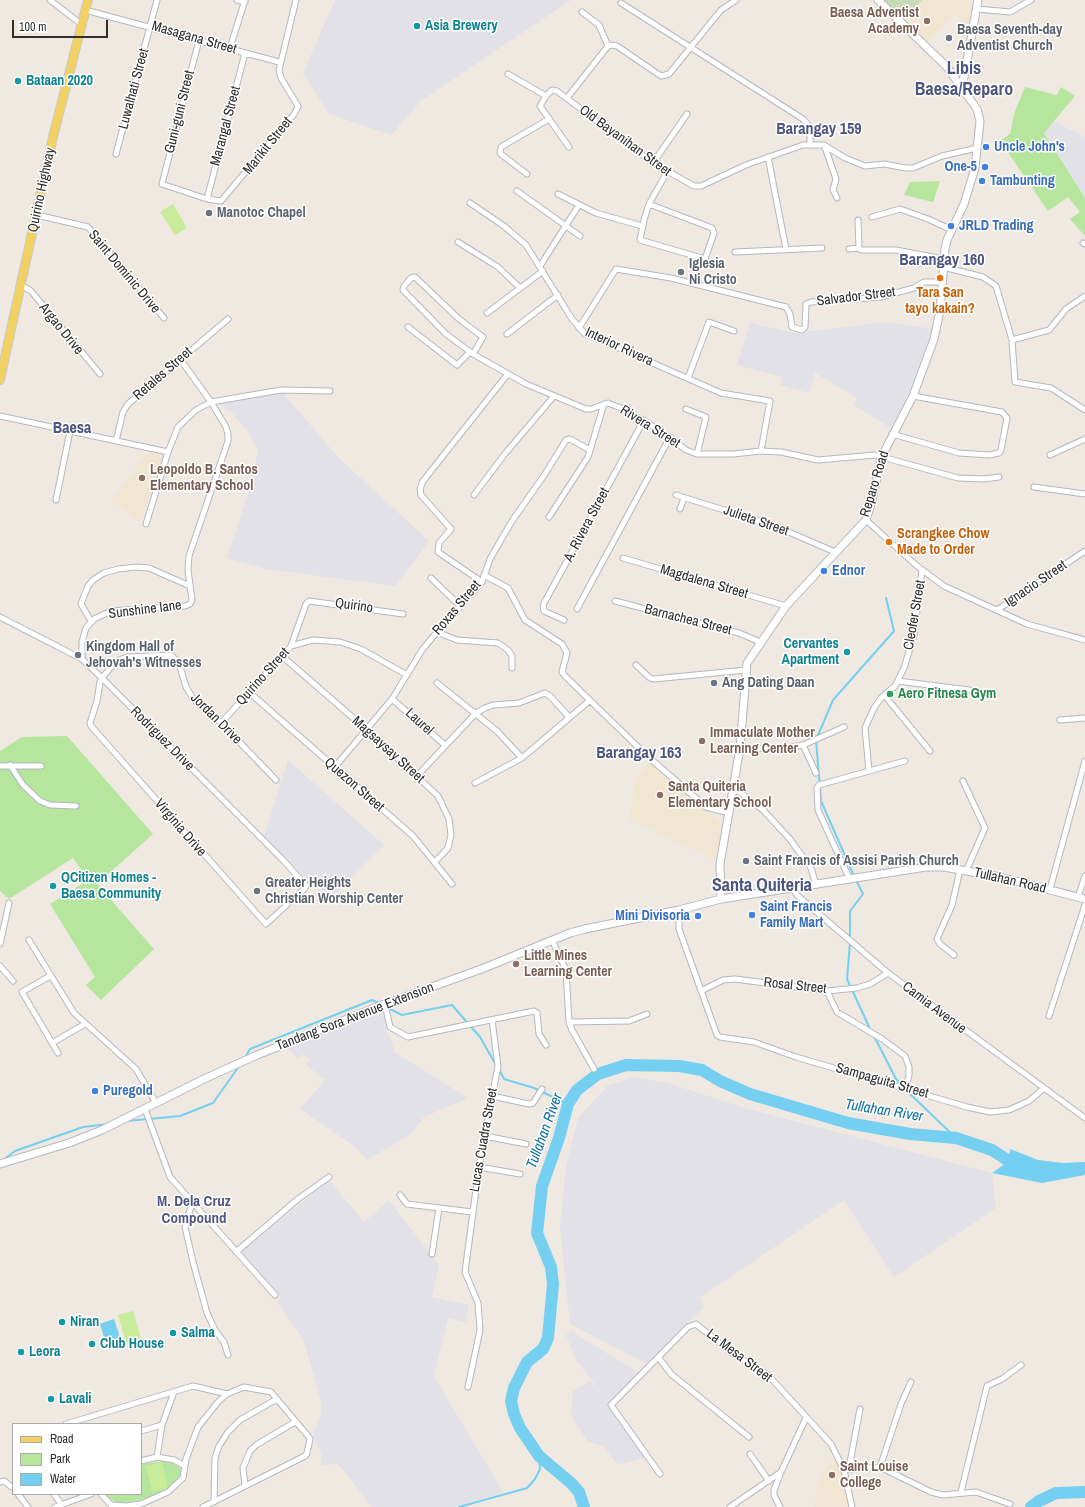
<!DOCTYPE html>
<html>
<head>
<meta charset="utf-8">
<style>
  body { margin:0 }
  #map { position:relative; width:1085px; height:1507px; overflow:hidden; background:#efe9e1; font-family:"Archivo Narrow",sans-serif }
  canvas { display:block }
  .legend { position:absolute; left:12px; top:1423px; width:130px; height:72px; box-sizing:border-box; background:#fff; border:1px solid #ababab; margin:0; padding:5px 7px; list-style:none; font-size:12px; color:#2e2e2e }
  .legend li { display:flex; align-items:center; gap:8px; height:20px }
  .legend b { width:20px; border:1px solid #ababab }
  .scale { position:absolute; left:12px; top:20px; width:96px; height:18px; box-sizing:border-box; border:2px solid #2e2e2e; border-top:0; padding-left:5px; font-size:12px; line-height:14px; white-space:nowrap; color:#2e2e2e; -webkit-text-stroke:3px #fff; paint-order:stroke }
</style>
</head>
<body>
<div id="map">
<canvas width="1085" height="1507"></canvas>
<ul class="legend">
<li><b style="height:5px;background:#f2d163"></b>Road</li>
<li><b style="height:11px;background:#b6e59e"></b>Park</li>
<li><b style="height:11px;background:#75cff0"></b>Water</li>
</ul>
<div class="scale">100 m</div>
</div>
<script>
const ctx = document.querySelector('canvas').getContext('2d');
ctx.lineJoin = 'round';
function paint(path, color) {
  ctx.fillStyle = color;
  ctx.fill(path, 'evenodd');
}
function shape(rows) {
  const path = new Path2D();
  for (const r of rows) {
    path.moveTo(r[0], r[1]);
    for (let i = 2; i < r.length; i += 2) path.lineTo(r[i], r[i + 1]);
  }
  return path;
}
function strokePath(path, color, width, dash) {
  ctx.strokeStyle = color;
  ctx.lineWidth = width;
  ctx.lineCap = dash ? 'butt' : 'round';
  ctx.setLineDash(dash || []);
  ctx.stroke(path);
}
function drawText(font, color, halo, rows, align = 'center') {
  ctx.font = font + ' "Archivo Narrow",sans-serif';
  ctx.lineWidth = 3;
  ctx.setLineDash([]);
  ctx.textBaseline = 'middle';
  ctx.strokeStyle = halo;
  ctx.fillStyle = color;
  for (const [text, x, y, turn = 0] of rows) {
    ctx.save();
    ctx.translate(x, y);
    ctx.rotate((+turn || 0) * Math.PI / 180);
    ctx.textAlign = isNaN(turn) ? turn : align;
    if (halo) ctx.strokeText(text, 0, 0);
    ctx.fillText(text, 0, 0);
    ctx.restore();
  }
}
paint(shape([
  [335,0,571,0,421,101,391,135,329,114,303,73],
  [1053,121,1085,137,1085,198,1044,132],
  [884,322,935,329,908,395,891,428,854,405,857,398,815,373,809,393,780,385,782,377,737,365,750,323,796,333],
  [282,392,338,457,429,541,396,586,265,569,227,558,253,479,258,450,246,429,231,412,226,410,223,404],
  [288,760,384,845,329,900,264,836],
  [384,1010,387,1032,392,1041,394,1052,468,1098,424,1117,411,1134,367,1160,354,1146,300,1109,325,1080,306,1065,310,1060,303,1054,299,1059,285,1047,307,1041],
  [633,1077,668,1083,745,1108,992,1173,996,1208,894,1277,844,1200,699,1298,704,1307,647,1364,570,1324,560,1226,566,1166,578,1118,607,1086],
  [329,1180,364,1222,389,1200,439,1265,432,1297,469,1305,466,1322,448,1318,434,1376,503,1492,458,1507,372,1507,338,1464,321,1465,321,1453,313,1436,321,1412,321,1402,304,1340,277,1302,281,1298,241,1252],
  [571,1331,639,1373,611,1407,617,1420,642,1452,648,1456,624,1464,616,1463,603,1446,588,1442,571,1415,573,1391,590,1381,603,1395,576,1360,566,1335]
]), '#e3e1e8');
paint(shape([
  [922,0,966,0,976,7,972,23,966,24,954,14,928,42,904,19],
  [148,452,164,455,140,523,111,500],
  [650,762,724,826,715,859,629,820,636,778],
  [833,1458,840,1464,849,1507,815,1507,816,1486]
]), '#f0e6d1');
paint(shape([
  [1025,87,1057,95,1061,87,1075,96,1044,133,1085,198,1085,236,1070,219,1080,212,1068,197,1048,211,1000,141,1010,134,1014,114],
  [940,181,933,202,904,195,910,182],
  [67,736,153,834,97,884,154,949,101,1000,86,985,95,977,50,904,88,880,73,858,9,899,0,891,0,751,22,737],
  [166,1461,175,1464,181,1469,181,1475,177,1481,166,1489,147,1499,129,1502,115,1502,106,1496,105,1494,141,1494,141,1464]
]), '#b6e59e');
paint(shape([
  [883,0,922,0,904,19]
]), '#c8d9b8');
paint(shape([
  [173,204,187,228,175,235,160,212],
  [133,1311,141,1338,126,1342,118,1315],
  [162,1462,168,1488,152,1492,146,1466]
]), '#c9ec9a');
paint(shape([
  [1010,1149,1038,1160,1063,1163,1085,1162,1085,1175,1042,1183,992,1173,1009,1161],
  [114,1319,122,1343,107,1347,100,1324]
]), '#75cff0');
strokePath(shape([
  [854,876,821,801,816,740,833,700,894,631,886,598],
  [856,880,863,894,850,911,850,943,847,979,871,1031],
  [386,1007,402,1015,452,1005,480,1037,496,1065],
  [874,1036,896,1079,902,1086],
  [245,1058,250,1049,372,1000,381,1004],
  [499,1069,504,1079,534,1088,568,1104],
  [908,1092,956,1138],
  [127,1121,180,1116,213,1103,240,1065],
  [3,1160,15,1151,83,1127,109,1124],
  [459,1507,527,1488,535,1479,540,1469,539,1456]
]), '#75cff0', 2);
strokePath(shape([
  [584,1507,579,1492,571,1483,539,1456,520,1428,514,1414,511,1401,514,1388,527,1362,543,1349,548,1338,553,1284,551,1267,537,1233,542,1186,559,1138,568,1104,577,1090,598,1074,626,1065,679,1066,702,1070,720,1081,750,1094,848,1123,910,1134,956,1138,992,1150,1009,1161,1024,1166],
  [1031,1507,1039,1501,1056,1493,1085,1492]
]), '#75cff0', 12);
strokePath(shape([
  [639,748,652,760]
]), '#c8c4bd', 5, [5, 2.5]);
const street = shape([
  [50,0,81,24],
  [237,0,245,2],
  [621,3,803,119,810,127,810,144],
  [977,9,1010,12,1031,0],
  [85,10,279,62],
  [582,12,599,25,608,46],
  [199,40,162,184,207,199,221,201,295,113,298,106,281,78,279,70,296,0],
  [230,48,245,0],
  [508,74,546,96],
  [567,98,608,46,612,45,617,46,661,76,669,74,721,10,736,0],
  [569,147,540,106,546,96,552,90,557,91,653,163,694,186,701,186,746,165,803,145,824,145,845,158,865,166,884,164,906,168,913,168,942,156,977,148],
  [825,147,836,179,833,190,837,198],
  [116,154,157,0],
  [768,157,786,249],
  [653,163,687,114],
  [527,174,502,155,500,153,501,147,549,119],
  [517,191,580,236],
  [558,194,596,213,642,226],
  [207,199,245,53],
  [470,203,504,226,526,245,572,319,584,333,721,393,770,401,761,451],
  [649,204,712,228,714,233,705,259,640,240,644,220,649,204,667,172],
  [37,215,88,227,164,318],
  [872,217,900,209,928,219,952,230],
  [858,220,859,248,861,250,896,250,943,259],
  [458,242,498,267,520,288],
  [1083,243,1085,244],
  [849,249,859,248],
  [735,252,822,248],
  [540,266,579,205],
  [943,267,983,277,996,286,1012,340,1015,382,1051,388,1085,410],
  [21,285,31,291,100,374],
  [487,313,543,271],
  [408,327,457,365,470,352],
  [579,328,616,269,671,278,786,307,790,314,792,327,802,330,805,327,806,304,811,302,881,297,914,288,924,282,942,282],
  [507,334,558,295],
  [1012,340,1049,330,1066,309,1085,296],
  [473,354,483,337,459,319,415,277,411,278,404,286,403,290,446,334,473,354,526,384,586,409,591,409,608,403,626,410,670,437,686,450,697,454,733,454,761,451,781,452,818,460,875,455,958,478,984,479,999,477],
  [688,378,709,322,734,331],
  [686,409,706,417,697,454],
  [0,416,168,452],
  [892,434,959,453,989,455,999,453,1001,450,1007,418,1002,412,913,396],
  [116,441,123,412,128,404,228,319],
  [1050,455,1085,439],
  [1034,487,1085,494],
  [474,495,504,455,554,396],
  [676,495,775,526,835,552],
  [56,500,70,431],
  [680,509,684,498],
  [549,517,588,457,604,404],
  [866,520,917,566,944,586,1027,624,1085,640],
  [146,524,168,452,178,427,196,410,211,402,281,390,330,391],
  [623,558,786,606],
  [484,575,508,588,525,620,562,644,567,653,562,672,565,676,639,748],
  [431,578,460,606],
  [482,582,438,552,439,543,451,529,421,495,420,489,423,481,507,375],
  [615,601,739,633,760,642],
  [577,609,670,437],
  [997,610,1085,551],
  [0,617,82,659,102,678,282,859,304,883,306,886,304,889,266,924,91,726,90,723,97,701,100,682,102,678,111,667,119,660,127,657,171,655,179,663,186,687,194,700,221,723,276,780],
  [564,620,544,611,543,605,644,420],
  [91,621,81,604,88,586,93,580,104,573,118,569,137,567,149,568,190,586],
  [437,632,457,640,498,643,508,650,512,656,512,668],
  [291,646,313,640,340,642,361,649,407,675],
  [282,656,367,730,438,796,449,819,451,835,448,848,435,862],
  [82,659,82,642,86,628,94,619,111,611,185,606,190,604,192,600,188,570,189,556,228,441,228,434,226,427,211,402,180,359],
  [636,665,650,678,654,679,746,670],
  [898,681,969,690],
  [437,683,497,731,522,758],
  [250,693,413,836,452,884],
  [885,696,930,751],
  [392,699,445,745],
  [1060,720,1085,718],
  [221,723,291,646,306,604,309,601,403,614],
  [803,745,816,773],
  [740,748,781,749,803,745,844,727],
  [652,760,706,807,729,813],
  [10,765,23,785,40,801,50,805,76,806],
  [0,766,41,766],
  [334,768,392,699,422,650,437,632,482,582,490,559,512,521,545,474,566,440,570,439,590,450],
  [869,771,865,728,874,708,881,698,895,686,904,668,914,635,922,570],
  [417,776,476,713,485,708,493,705,519,703,545,693,550,696,569,717],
  [963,781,985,828,966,871],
  [475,783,522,758,589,701],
  [732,788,738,791,763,810,789,838,811,868,816,885],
  [850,880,818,810,817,788,819,785,905,761],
  [792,888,798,896,888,973,1085,1118],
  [1050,889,1085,761],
  [1078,897,1085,876],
  [679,910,679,929,717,1035,720,1037,754,1042,796,1057,967,1107,990,1112,1009,1110,1029,1101,1043,1089],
  [29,940,74,1013,136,1069,156,1103],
  [552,940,566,970,569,1022,572,1030,594,1069],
  [0,944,9,903],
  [954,955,940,944,937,939,952,905,960,870],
  [0,966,13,981],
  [50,976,22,992,58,1053],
  [701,991,723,980,735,979,827,991,857,988,870,984,888,973],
  [827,991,837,1012,882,1039,905,1056,909,1067,909,1075,906,1088],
  [385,1004,390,1027,408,1037,534,1011,537,1013,539,1034,546,1045],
  [1049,1016,1085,905],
  [569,1022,629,1021,647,1014],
  [52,1043,85,1024],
  [492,1096,529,1104,533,1103,542,1089],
  [145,1109,170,1177,275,1295],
  [485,1136,526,1144],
  [479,1167,520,1174],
  [400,1195,407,1204,472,1212],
  [192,1203,185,1227,193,1262,207,1313,215,1330,224,1342,228,1355],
  [236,1252,298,1199,329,1177],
  [432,1254,439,1208],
  [659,1358,671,1374,749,1437],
  [468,1387,480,1330,478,1303,465,1272,479,1167,498,1066,492,1020],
  [66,1424,193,1386,227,1394],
  [141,1431,162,1425],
  [750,1454,769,1481],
  [157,1457,162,1425,174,1392],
  [141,1461,157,1457,174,1460,185,1466],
  [880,1467,901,1404,911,1382],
  [849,1468,860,1409],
  [844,1470,880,1467,931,1492,943,1495,976,1492,1010,1504],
  [660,1474,611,1405,688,1327,696,1324,733,1354,768,1375,831,1444,844,1470,852,1507],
  [780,1475,774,1490,774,1495,780,1507],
  [0,1482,4,1481,13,1488],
  [245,1485,243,1468,250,1451,256,1445,295,1422],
  [961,1492,987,1386,1002,1379,1021,1365],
  [18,1494,28,1507],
  [54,1494,61,1504],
  [101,1494,111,1505,126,1506,141,1504,168,1492,183,1478,186,1459,198,1427,218,1402,227,1394,244,1387,271,1392,308,1436,310,1439,307,1453,305,1456,203,1507],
  [214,1502,215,1458,219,1446,228,1432,240,1420,277,1399],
  [55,1507,91,1494],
  [730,1507,781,1472,806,1418]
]);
const secondary = shape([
  [962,88,978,0],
  [721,899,720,864,740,748,747,663,786,606,866,520,871,504,882,456,913,396,934,339,940,311,945,249,947,240,964,204,975,168,980,121,977,109,947,67,878,0],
  [0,1164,69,1143,102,1130,204,1079,257,1055,385,1004,484,968,570,933,585,929,679,910,721,899,926,867,944,867,1000,877,1085,899]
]);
const primary = shape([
  [0,380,53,137,88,0]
]);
strokePath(street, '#b4b7c1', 7);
strokePath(secondary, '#b4b7c1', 9);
strokePath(primary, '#c9c9c9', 10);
strokePath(street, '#fff', 5);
strokePath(secondary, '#fff', 7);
strokePath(primary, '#f2d163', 8);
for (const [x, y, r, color] of [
  [927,21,4,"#8d6e63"],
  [417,26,4,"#0f9aa8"],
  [949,38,4,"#6b7280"],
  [18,81,4,"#0f9aa8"],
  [986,147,4,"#3f7fe0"],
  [985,167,4,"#3f7fe0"],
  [982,181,4,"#3f7fe0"],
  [209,213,4,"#6b7280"],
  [951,226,4,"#3f7fe0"],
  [681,272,4,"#6b7280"],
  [940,278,4,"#e8710a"],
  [142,478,4,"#8d6e63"],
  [889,542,4,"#e8710a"],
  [824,571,4,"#3f7fe0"],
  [847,652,4,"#0f9aa8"],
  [78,655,4,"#6b7280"],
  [714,683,4,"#6b7280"],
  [890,694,4,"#2e9e5b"],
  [702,741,4,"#8d6e63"],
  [660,795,4,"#8d6e63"],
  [746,861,4,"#6b7280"],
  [53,886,4,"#0f9aa8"],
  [257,891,4,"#6b7280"],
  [752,915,4,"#3f7fe0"],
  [698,916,4,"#3f7fe0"],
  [516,964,4,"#8d6e63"],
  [95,1091,4,"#3f7fe0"],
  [62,1322,4,"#0f9aa8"],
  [173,1333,4,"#0f9aa8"],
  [92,1344,4,"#0f9aa8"],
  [21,1352,4,"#0f9aa8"],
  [51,1399,4,"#0f9aa8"],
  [832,1475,4,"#8d6e63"]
]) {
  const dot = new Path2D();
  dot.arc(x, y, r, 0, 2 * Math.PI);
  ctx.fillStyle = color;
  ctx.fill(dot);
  strokePath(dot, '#fff', 1.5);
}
drawText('bold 14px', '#785e54', '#fff', [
  ["Baesa Adventist",919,13,"right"],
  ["Academy",919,29,"right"],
  ["Leopoldo B. Santos",150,470],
  ["Elementary School",150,486],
  ["Immaculate Mother",710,733],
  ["Learning Center",710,749],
  ["Santa Quiteria",668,787],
  ["Elementary School",668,803],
  ["Little Mines",524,956],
  ["Learning Center",524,972],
  ["Saint Louise",840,1467],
  ["College",840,1483]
], 'left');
drawText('bold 14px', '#0d838f', '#fff', [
  ["Asia Brewery",425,26],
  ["Bataan 2020",26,81],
  ["Cervantes",839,644,"right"],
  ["Apartment",839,660,"right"],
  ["QCitizen Homes -",61,878],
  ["Baesa Community",61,894],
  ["Niran",70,1322],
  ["Salma",181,1333],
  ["Club House",100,1344],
  ["Leora",29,1352],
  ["Lavali",59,1399]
], 'left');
drawText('bold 14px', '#5b616d', '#fff', [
  ["Baesa Seventh-day",957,30],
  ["Adventist Church",957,46],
  ["Manotoc Chapel",217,213],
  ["Iglesia",689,264],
  ["Ni Cristo",689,280],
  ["Kingdom Hall of",86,647],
  ["Jehovah's Witnesses",86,663],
  ["Ang Dating Daan",722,683],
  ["Saint Francis of Assisi Parish Church",754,861],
  ["Greater Heights",265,883],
  ["Christian Worship Center",265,899]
], 'left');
drawText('14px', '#2e2e2e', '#fff', [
  ["Masagana Street",194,38,16],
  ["Luwalhati Street",134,89,-75],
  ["Guni-guni Street",180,112,-76],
  ["Marangal Street",226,126,-75],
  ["Old Bayanihan Street",625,141,36],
  ["Marikit Street",268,146,-51],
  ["Quirino Highway",42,190,-78],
  ["Saint Dominic Drive",124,272,50],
  ["Salvador Street",856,297,-7],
  ["Argao Drive",61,329,51],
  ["Interior Rivera",619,347,25],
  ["Retales Street",163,374,-41],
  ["Rivera Street",650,427,32],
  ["Reparo Road",875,484,-73],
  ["Julieta Street",756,521,19],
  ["A. Rivera Street",587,525,-62],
  ["Magdalena Street",704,582,16],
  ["Ignacio Street",1036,584,-34],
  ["Quirino",354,606,8],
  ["Roxas Street",457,608,-50],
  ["Sunshine lane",145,610,-7],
  ["Cleofer Street",915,615,-80],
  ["Barnachea Street",688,620,14],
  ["Quirino Street",263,677,-48],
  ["Jordan Drive",216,719,45],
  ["Laurel",419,722,42],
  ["Rodriguez Drive",162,739,45],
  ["Magsaysay Street",388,750,42],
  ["Quezon Street",354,785,41],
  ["Virginia Drive",180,828,49],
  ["Tullahan Road",1010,881,13],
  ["Rosal Street",795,986,6],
  ["Camia Avenue",934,1008,37],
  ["Tandang Sora Avenue Extension",355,1017,-21],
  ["Sampaguita Street",882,1081,16],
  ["Lucas Cuadra Street",484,1140,-80],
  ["La Mesa Street",739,1356,37]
]);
drawText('bold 14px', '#366cbe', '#fff', [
  ["Uncle John's",994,147],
  ["One-5",977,167,"right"],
  ["Tambunting",990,181],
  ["JRLD Trading",959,226],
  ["Ednor",832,571],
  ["Saint Francis",760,907],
  ["Family Mart",760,923],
  ["Mini Divisoria",690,916,"right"],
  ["Puregold",103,1091]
], 'left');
drawText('bold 14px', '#c56008', '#fff', [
  ["Tara San",940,293],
  ["tayo kakain?",940,309],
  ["Scrangkee Chow",897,534,"left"],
  ["Made to Order",897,550,"left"]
]);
drawText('bold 14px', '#27864d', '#fff', [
  ["Aero Fitnesa Gym",898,694]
], 'left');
drawText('italic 15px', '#0d6fa3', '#fff', [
  ["Tullahan River",884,1111,9],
  ["Tullahan River",545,1131,-70]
]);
drawText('bold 15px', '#4d5680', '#fff', [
  ["M. Dela Cruz",194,1202],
  ["Compound",194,1219]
]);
drawText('bold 16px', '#4d5680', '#fff', [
  ["Barangay 159",819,130],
  ["Barangay 160",942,261],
  ["Baesa",72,429],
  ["Barangay 163",639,754]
]);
drawText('bold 18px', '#4d5680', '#fff', [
  ["Libis",964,69],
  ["Baesa/Reparo",964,90],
  ["Santa Quiteria",762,886]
]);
</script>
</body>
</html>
